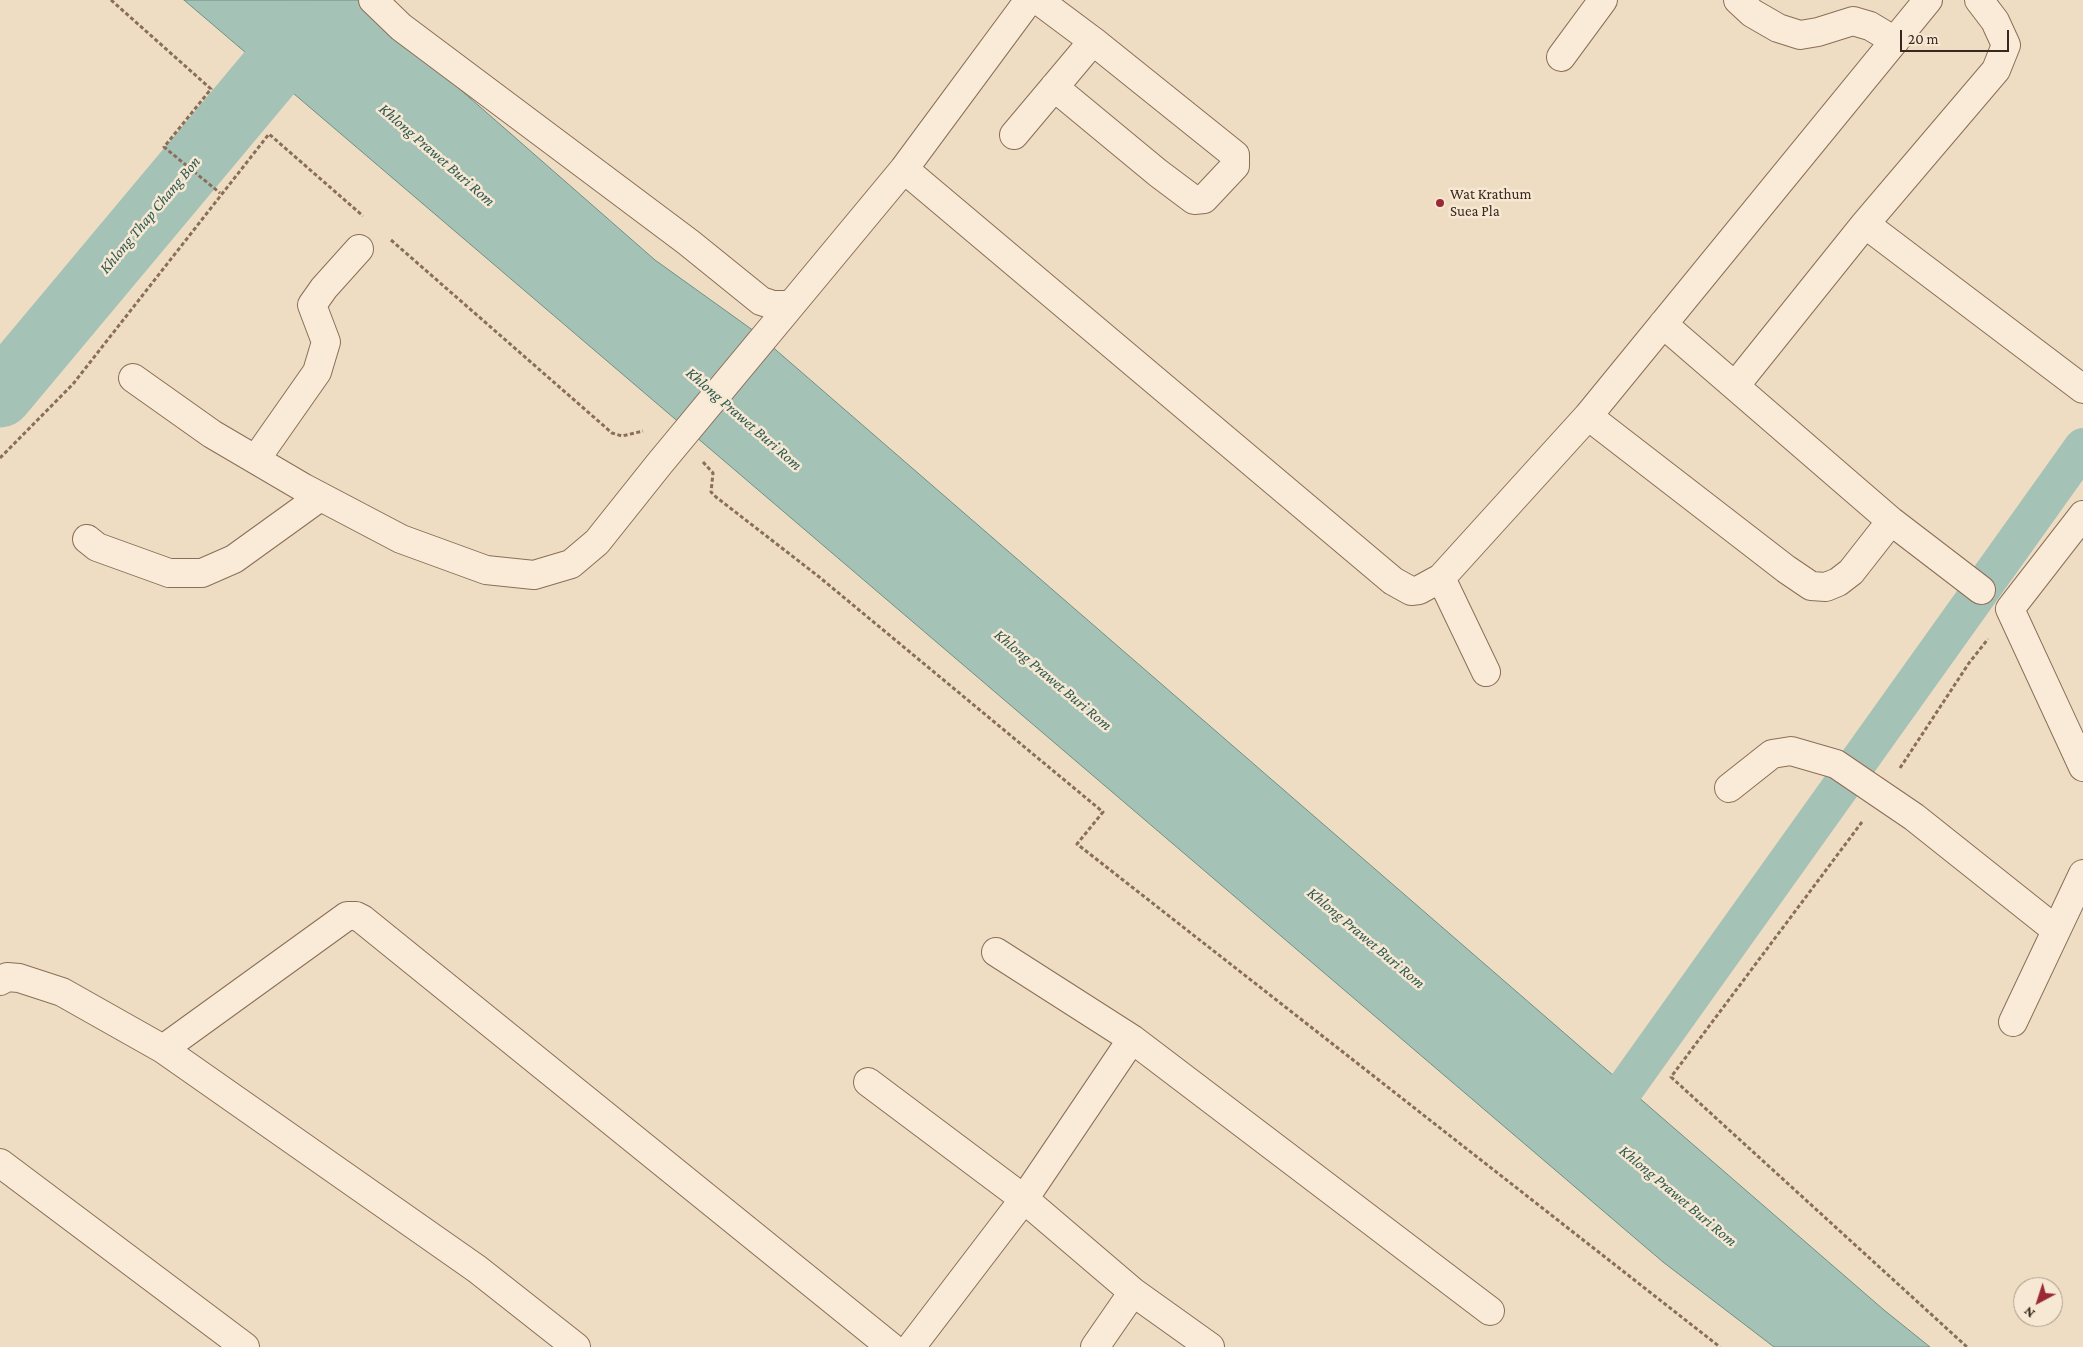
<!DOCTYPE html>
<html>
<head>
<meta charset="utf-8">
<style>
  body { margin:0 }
  #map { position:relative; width:2083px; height:1347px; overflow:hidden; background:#efddc3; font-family:"Crimson Pro",serif }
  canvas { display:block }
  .north { position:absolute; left:2013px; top:1277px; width:50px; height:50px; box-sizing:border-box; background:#f6e8d3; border:1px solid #aa9b8b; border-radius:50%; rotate:220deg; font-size:14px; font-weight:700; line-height:20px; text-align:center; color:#39281e }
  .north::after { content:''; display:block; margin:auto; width:18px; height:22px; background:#9a2835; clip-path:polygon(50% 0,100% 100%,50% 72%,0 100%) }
  .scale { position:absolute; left:1900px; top:30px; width:109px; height:22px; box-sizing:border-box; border:2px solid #39281e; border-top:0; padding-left:6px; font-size:15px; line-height:18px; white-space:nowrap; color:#39281e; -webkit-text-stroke:4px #f6e8d3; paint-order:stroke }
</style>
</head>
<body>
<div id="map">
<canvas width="2083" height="1347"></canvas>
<div class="north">N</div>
<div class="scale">20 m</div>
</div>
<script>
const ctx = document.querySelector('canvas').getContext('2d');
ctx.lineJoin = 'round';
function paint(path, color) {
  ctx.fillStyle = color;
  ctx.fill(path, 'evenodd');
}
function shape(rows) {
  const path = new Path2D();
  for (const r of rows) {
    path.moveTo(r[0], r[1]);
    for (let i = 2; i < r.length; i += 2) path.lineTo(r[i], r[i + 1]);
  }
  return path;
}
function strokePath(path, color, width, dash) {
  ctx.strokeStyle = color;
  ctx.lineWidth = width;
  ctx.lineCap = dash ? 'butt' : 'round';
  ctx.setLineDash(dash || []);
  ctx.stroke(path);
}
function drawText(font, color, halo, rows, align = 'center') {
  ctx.font = font + ' "Crimson Pro",serif';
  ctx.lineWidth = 5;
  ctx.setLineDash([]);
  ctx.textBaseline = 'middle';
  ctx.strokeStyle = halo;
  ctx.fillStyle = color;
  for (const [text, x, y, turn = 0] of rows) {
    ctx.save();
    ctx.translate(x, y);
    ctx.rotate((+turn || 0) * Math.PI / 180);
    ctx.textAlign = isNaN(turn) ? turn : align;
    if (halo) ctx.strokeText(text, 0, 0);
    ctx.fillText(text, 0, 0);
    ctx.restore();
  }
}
const water = shape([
  [184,0,358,0,655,260,754,331,1884,1310,1930,1347,1774,1347,1663,1262,184,0]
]);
paint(water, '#a5c2b6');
strokePath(water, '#6c9083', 1);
strokePath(shape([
  [1597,1128,2083,447]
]), '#a5c2b6', 38);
strokePath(shape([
  [0,395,301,35]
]), '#a5c2b6', 65);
const minor = shape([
  [373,0,401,27,688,242,761,301,773,305,790,305],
  [1038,0,1093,41,1235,155,1235,166,1204,199,1194,200,1158,173,1054,87],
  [1738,0,1752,13,1778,28,1800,35,1818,32,1853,21,1870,26,1895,41],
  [1561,57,1603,0],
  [1014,135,1093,41],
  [904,169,1393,581,1411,591,1419,590,1441,578,1588,416,1928,0],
  [1865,224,2083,389],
  [1663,324,1891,521,1981,590],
  [133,378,212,434,304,488,401,539,486,570,534,575,571,564,597,542,660,463,904,169,1029,0],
  [1735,386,1865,224,1996,70,2006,45,1995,21,1979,0],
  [1588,416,1786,569,1811,586,1826,587,1838,582,1851,572,1891,521],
  [256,459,317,372,326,342,312,305,324,288,359,249],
  [2083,515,2010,609,2083,767],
  [87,539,97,547,169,573,202,573,234,559,320,497],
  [1441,578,1486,672],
  [1729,788,1772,754,1791,751,1836,764,1914,817,2056,930],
  [996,952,1132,1039,1490,1311],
  [0,981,7,977,19,978,62,992,163,1049,477,1269,576,1347],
  [2013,1022,2083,874],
  [163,1049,347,916,356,916,362,919,891,1347],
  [868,1082,1024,1199,1133,1292,1210,1347],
  [0,1163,245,1347],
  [911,1347,1024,1199,1132,1039],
  [1095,1347,1133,1292]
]);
strokePath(minor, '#8a6e59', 30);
strokePath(shape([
  [111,0,211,89,164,147,220,193],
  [391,240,612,433,622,436,643,431],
  [0,458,73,384,269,134,363,216],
  [703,462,713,473,711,492,716,497,818,576,1103,812,1077,844,1720,1347],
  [1900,768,1969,663,1988,639],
  [1862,822,1671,1077,1967,1347]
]), '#8a6e59', 3, [4, 2.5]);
strokePath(minor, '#f9ebd7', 28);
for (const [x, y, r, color] of [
  [1440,203,5,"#9a2835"]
]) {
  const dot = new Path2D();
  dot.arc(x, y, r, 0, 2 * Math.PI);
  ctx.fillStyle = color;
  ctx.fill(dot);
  strokePath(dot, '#f6e8d3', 2);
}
drawText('15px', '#39281e', '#f6e8d3', [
  ["Wat Krathum",1450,194],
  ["Suea Pla",1450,211]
], 'left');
drawText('italic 16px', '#2d5952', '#f6e8d3', [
  ["Khlong Prawet Buri Rom",437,155,41],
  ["Khlong Thap Chang Bon",150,215,-50],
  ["Khlong Prawet Buri Rom",744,419,41],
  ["Khlong Prawet Buri Rom",1053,680,40],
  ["Khlong Prawet Buri Rom",1366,938,40],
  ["Khlong Prawet Buri Rom",1678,1196,40]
]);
</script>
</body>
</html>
